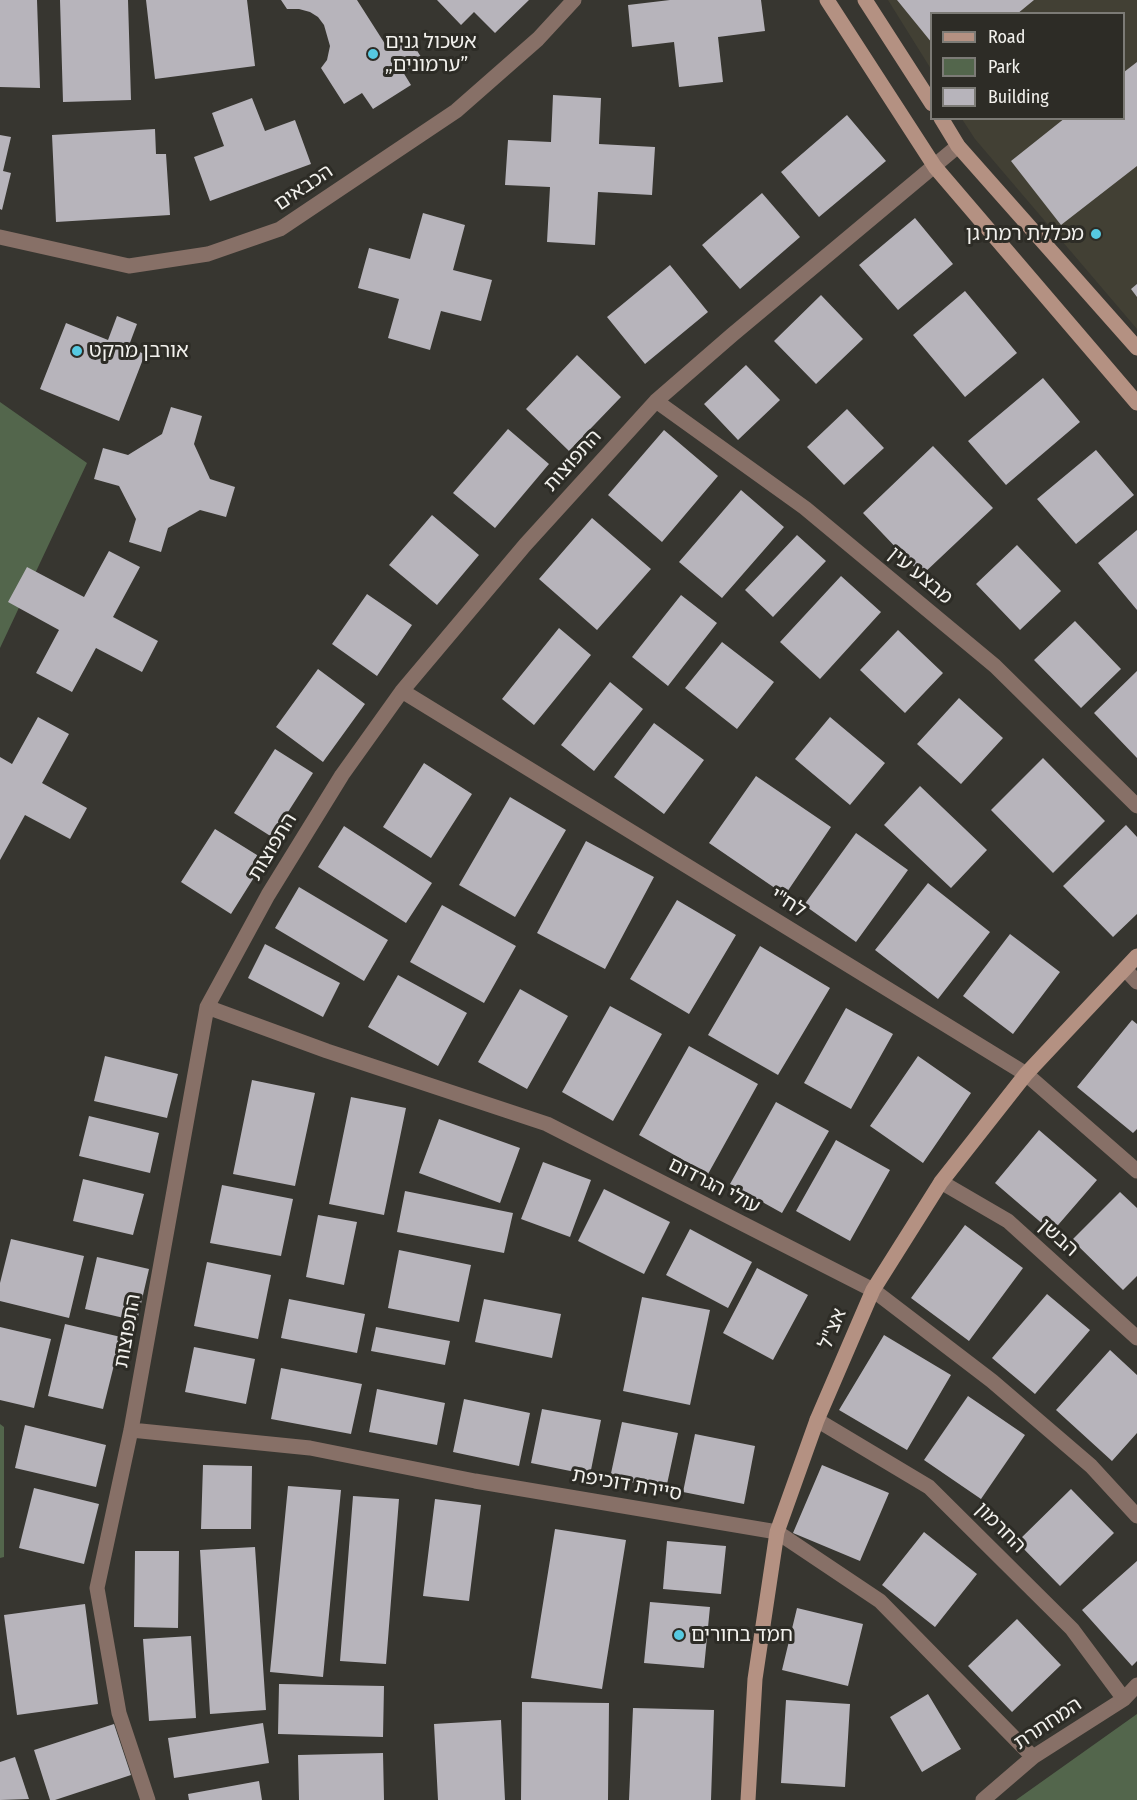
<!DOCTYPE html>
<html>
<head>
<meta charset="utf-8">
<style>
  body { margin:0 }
  #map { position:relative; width:1137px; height:1800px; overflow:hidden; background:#373630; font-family:"Fira Sans Condensed",sans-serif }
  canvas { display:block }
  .legend { position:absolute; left:930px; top:12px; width:195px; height:108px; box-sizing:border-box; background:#2d2c26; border:2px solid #7c7b76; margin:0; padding:8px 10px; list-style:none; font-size:18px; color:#f2f1ed }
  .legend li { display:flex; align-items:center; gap:12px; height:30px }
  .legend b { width:30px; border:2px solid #7c7b76 }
</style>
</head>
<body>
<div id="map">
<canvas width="1137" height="1800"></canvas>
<ul class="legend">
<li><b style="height:8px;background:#b49182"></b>Road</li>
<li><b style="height:16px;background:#53664c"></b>Park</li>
<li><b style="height:16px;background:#b7b4bb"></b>Building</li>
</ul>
</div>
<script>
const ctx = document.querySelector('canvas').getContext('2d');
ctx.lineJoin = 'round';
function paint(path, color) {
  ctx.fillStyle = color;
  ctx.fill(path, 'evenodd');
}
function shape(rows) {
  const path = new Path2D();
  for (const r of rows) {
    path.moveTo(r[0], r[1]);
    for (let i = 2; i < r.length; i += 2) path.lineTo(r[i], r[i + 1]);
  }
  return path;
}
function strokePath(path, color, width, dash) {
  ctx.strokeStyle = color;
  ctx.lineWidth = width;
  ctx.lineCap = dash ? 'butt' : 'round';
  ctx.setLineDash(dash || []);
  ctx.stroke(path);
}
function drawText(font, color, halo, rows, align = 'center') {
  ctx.font = font + ' "Fira Sans Condensed","Noto Sans Hebrew",sans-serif';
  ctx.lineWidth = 6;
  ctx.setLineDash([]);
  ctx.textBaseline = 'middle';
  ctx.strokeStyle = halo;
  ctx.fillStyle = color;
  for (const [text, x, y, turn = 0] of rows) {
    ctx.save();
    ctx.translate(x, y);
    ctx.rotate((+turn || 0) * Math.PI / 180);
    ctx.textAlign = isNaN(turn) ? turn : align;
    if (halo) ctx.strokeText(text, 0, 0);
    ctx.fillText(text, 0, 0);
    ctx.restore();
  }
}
paint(shape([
  [888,0,1137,0,1137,329,975,139,962,119,1124,118,1124,14,932,14,931,69]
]), '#424034');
paint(shape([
  [0,402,87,463,0,648],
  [0,1424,4,1427,4,1557,0,1558],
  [1137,1714,1137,1800,1016,1800]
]), '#53664c');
paint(shape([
  [0,0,37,0,40,88,0,87],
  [60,0,128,0,131,100,63,102],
  [146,0,247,0,255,66,155,79],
  [281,0,357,0,387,47,407,35,423,60,403,72,411,85,373,109,362,93,344,104,321,68,327,60,330,46,324,25,318,17,310,12,299,9,287,9],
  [437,0,529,0,495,33,474,12,461,25],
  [670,0,761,0,765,31,718,37,723,82,679,87,674,42,632,47,628,5],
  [897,0,1034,0,1017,14,932,14,932,43],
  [1137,62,1137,166,1061,225,1011,161,1065,118,1124,118,1124,72],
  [553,95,601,98,599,144,655,147,652,195,598,192,595,245,547,242,550,187,505,185,508,140,551,142],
  [252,98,265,131,295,120,311,164,210,201,194,157,224,146,212,113],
  [847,115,886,161,819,217,781,172],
  [155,129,156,154,166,154,170,215,56,222,52,135],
  [0,135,11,137,3,171,11,173,2,210,0,209],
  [762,193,800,237,740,289,702,245],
  [423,213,465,225,453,270,492,280,481,321,441,311,430,350,388,338,399,299,358,288,369,248,410,259],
  [915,218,953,264,898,310,859,265],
  [670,265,708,312,645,364,607,317],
  [1137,284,1137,297,1131,289],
  [965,291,1017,353,965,397,913,335],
  [821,295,863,339,816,384,774,341],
  [117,316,137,324,128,348,145,354,119,421,40,389,66,323,108,340],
  [577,355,621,397,569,451,526,409],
  [746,365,780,400,738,440,704,404],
  [1043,378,1080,422,1006,485,968,441],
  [171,407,202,416,194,444,210,479,235,487,226,517,200,510,168,528,161,552,129,542,136,519,119,486,94,479,103,448,128,455,162,434],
  [847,409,884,448,844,485,807,447],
  [508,429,549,464,495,528,453,493],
  [664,430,718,476,662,542,608,495],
  [933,446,993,508,922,575,863,513],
  [1096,450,1134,495,1076,544,1037,499],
  [741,490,784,527,722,598,679,562],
  [432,515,479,555,437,605,389,565],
  [592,518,651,569,597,630,539,579],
  [1137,530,1137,610,1098,563],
  [797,535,826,561,773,617,745,590],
  [1017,545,1061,591,1020,630,976,584],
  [109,551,140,567,113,617,158,641,142,672,96,648,72,692,36,673,59,630,8,602,27,567,84,597],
  [841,576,881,612,820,679,780,642],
  [367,594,412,625,377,676,332,644],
  [681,595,717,623,668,686,632,657],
  [1075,621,1121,669,1081,708,1034,660],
  [559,628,591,655,534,725,502,699],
  [898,630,943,673,905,713,860,670],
  [722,642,774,682,737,729,685,688],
  [318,669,365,704,323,762,276,727],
  [1137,671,1137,758,1094,713],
  [610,682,643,709,594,771,561,745],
  [959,698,1003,738,961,784,917,744],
  [38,717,69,734,42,783,87,808,70,839,25,815,0,860,0,757,12,764],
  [830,717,885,763,850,805,795,759],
  [654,723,704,760,664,814,614,777],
  [275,749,313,773,272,837,234,813],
  [1043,758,1105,821,1053,873,991,810],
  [424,763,472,794,431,858,383,827],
  [756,776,831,827,785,895,709,843],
  [920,786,987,850,951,888,884,825],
  [510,797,566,830,515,917,459,885],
  [1126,825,1137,837,1137,914,1113,937,1063,886],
  [344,826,432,883,406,923,318,867],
  [215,829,265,860,231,914,181,882],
  [856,833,908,870,856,942,804,905],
  [586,841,654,877,605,969,537,933],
  [928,883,990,932,938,999,875,950],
  [299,887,388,940,364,981,275,928],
  [677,900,736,935,689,1014,630,979],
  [442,905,516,946,484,1003,410,962],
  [1010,934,1060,972,1013,1034,963,996],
  [265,944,340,983,323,1017,248,978],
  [760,946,830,988,778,1075,708,1035],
  [398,975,467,1013,438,1066,368,1027],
  [520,989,568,1016,527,1089,478,1062],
  [610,1006,662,1034,613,1121,562,1092],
  [846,1008,893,1034,851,1109,804,1083],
  [1132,1020,1137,1024,1137,1129,1133,1133,1077,1087],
  [689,1046,758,1084,708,1174,639,1135],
  [105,1056,178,1074,167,1118,94,1101],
  [918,1056,971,1093,923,1163,870,1126],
  [252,1080,315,1093,295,1186,233,1174],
  [351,1097,406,1108,384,1215,329,1204],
  [776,1102,829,1131,782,1213,730,1184],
  [89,1116,159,1133,150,1173,79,1156],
  [439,1119,520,1148,500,1203,419,1173],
  [1039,1130,1097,1180,1052,1232,995,1183],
  [836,1140,890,1170,850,1241,796,1211],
  [543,1162,591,1180,570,1237,521,1219],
  [83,1179,144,1194,133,1235,73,1221],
  [222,1185,293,1199,281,1256,210,1243],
  [604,1189,670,1222,644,1274,578,1241],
  [405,1191,513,1213,504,1253,397,1232],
  [1120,1192,1137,1208,1137,1276,1123,1290,1072,1240],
  [318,1215,357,1222,344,1285,306,1277],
  [965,1225,1023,1268,969,1341,911,1298],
  [690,1229,752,1262,728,1308,666,1275],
  [11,1239,84,1256,69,1318,0,1301,0,1283],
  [399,1250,471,1265,459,1322,388,1308],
  [97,1257,149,1269,137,1321,85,1309],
  [207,1262,271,1275,258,1339,194,1326],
  [757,1268,808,1295,773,1360,723,1333],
  [1047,1294,1090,1330,1035,1394,992,1358],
  [642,1297,710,1310,690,1405,623,1391],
  [289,1299,365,1314,357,1353,281,1338],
  [484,1299,561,1314,552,1358,475,1342],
  [65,1324,121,1337,103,1409,48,1396],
  [0,1327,51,1339,34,1408,0,1400],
  [376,1327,450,1341,445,1365,371,1351],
  [884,1335,951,1375,907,1450,839,1410],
  [194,1347,255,1359,246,1404,185,1392],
  [1110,1350,1137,1375,1137,1433,1112,1461,1056,1410],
  [281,1368,362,1384,351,1434,271,1419],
  [377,1389,445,1403,437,1445,369,1432],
  [968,1396,1025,1435,981,1499,924,1460],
  [464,1399,530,1413,519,1466,453,1452],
  [542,1409,601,1420,590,1475,531,1463],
  [622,1422,678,1433,666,1489,610,1478],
  [25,1425,106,1445,96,1487,15,1468],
  [695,1434,755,1446,744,1504,683,1492],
  [203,1465,252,1466,251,1529,201,1529],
  [822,1465,889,1493,860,1561,793,1533],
  [288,1486,341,1490,323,1677,270,1672],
  [34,1488,99,1504,84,1564,19,1548],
  [1071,1489,1114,1533,1060,1586,1017,1542],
  [353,1496,399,1499,386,1664,340,1661],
  [435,1499,481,1505,469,1601,423,1596],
  [555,1529,626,1540,602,1689,531,1678],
  [924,1532,977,1574,935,1627,882,1585],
  [667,1541,726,1546,721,1594,663,1589],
  [255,1547,266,1710,210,1714,200,1550],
  [135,1551,179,1551,178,1628,134,1627],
  [1137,1561,1137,1661,1132,1666,1082,1610],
  [650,1602,710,1607,704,1668,644,1663],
  [85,1604,98,1704,17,1715,4,1615],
  [797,1608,863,1624,848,1686,782,1670],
  [1017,1619,1061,1665,1012,1712,968,1666],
  [191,1636,196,1718,149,1721,143,1639],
  [279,1684,384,1686,383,1737,278,1734],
  [928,1694,961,1749,922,1772,890,1717],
  [786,1700,850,1704,845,1787,781,1783],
  [522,1702,609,1703,608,1800,521,1800],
  [633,1708,714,1710,711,1800,629,1800],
  [501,1720,505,1800,438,1800,434,1724],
  [263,1723,269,1763,174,1778,168,1738],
  [114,1724,131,1775,55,1800,50,1800,34,1750],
  [383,1753,384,1800,299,1800,298,1755],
  [15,1757,29,1799,0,1800,0,1762],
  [259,1781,262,1800,189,1800,188,1794]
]), '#b7b4bb');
strokePath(shape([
  [0,237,129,266,208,254,280,229,456,111,538,39,574,0],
  [656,401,805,508,995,666,1137,806],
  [402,691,1026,1074,1137,1171],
  [1125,969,1137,982],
  [207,1007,327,1051,547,1124,873,1290,992,1381,1091,1466,1137,1516],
  [941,1182,1008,1221,1137,1338],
  [817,1420,929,1487,1072,1629,1124,1699],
  [131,1430,310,1448,475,1481,777,1532,880,1601,1033,1757],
  [148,1800,119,1713,97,1588,131,1430,207,1007,268,895,342,775,402,691,525,545,656,401,732,335,958,146],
  [983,1800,1033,1757,1124,1699,1137,1685]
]), '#877067', 15);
strokePath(shape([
  [827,0,935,167,1137,403],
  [865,0,932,104],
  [941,118,958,146,1137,348],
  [748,1800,755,1679,777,1532,817,1420,873,1290,941,1182,1026,1074,1137,956]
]), '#b49182', 15);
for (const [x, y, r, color] of [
  [373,54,6,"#56c9e1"],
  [1096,234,6,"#56c9e1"],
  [77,351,6,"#56c9e1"],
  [679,1635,6,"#56c9e1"]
]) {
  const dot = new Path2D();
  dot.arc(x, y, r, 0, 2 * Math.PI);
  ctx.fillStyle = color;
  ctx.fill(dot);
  strokePath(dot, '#2d2c26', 2);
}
drawText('20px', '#f2f1ed', '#2d2c26', [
  ["אשכול גנים",385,42],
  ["„ערמונים”",385,65],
  ["מכללת רמת גן",1084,234,"right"],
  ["אורבן מרקט",89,351],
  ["חמד בחורים",691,1635]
], 'left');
drawText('20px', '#f2f1ed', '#2d2c26', [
  ["הכבאים",304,188,-34],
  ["התפוצות",573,461,-48],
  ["מבצע עין",920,576,40],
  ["התפוצות",273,847,-59],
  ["לח\"י",788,903,32],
  ["עולי הגרדום",714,1186,27],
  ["הבשן",1058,1238,42],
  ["אצ\"ל",833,1329,-67],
  ["התפוצות",128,1331,-80],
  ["סיירת דוכיפת",627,1485,10],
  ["החרמון",1000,1528,45],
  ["המחתרת",1048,1724,-34]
]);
</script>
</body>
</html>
